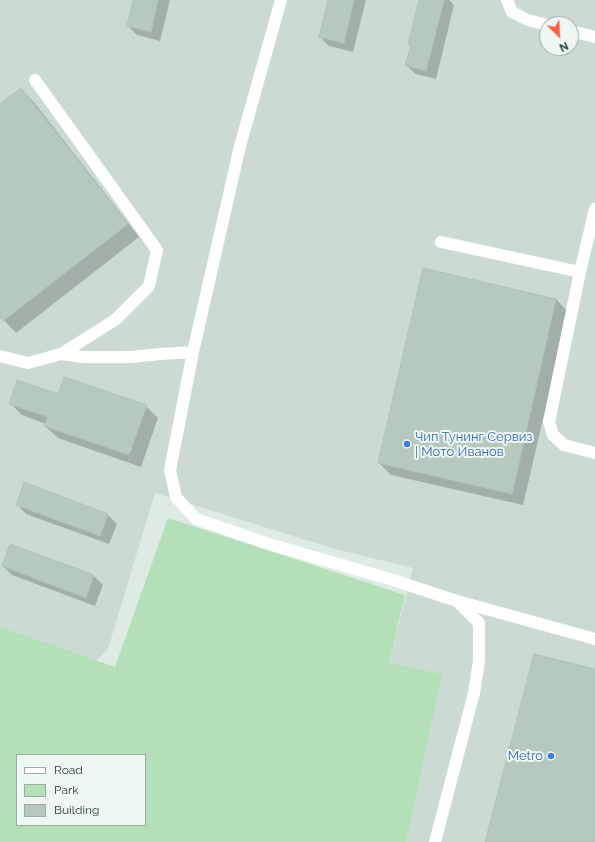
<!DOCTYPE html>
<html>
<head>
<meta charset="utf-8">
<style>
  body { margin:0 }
  #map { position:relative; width:595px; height:842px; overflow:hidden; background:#ddebe3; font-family:Raleway,sans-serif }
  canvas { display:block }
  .legend { position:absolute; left:16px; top:754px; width:130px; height:72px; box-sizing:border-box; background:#eef7f1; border:1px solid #9aaca3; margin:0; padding:5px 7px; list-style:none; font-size:12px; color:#1d3c2f }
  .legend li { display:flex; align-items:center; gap:8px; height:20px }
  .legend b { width:20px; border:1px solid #9aaca3 }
  .north { position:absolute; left:539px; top:16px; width:40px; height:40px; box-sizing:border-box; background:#eef7f1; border:1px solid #9aaca3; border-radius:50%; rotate:156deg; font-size:11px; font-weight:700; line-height:16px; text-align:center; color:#1d3c2f }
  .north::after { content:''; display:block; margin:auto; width:14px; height:18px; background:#ff5c47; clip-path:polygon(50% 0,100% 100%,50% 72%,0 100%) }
</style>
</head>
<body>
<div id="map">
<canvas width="595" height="842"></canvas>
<ul class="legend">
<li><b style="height:5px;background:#fff"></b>Road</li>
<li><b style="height:11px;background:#b3dfb9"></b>Park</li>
<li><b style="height:11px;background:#b5c9be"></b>Building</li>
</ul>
<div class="north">N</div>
</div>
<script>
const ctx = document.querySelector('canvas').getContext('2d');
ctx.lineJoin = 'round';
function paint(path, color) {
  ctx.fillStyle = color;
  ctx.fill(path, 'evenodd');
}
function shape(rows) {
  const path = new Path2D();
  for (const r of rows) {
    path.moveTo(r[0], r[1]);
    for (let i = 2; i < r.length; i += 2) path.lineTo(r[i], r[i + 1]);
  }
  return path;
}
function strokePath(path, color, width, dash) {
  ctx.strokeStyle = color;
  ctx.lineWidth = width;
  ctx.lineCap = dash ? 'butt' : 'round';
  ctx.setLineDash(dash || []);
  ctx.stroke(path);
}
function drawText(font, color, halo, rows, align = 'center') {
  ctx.font = font + ' Raleway,sans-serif';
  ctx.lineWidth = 4;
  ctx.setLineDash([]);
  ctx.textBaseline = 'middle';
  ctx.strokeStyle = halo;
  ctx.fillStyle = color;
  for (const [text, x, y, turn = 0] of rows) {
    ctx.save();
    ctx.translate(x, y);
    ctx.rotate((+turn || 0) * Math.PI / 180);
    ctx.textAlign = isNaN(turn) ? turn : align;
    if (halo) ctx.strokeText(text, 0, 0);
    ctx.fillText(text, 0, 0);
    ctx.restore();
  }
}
paint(shape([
  [0,0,595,0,595,842,406,842,441,675,389,663,413,568,335,549,155,493,108,649,0,757],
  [547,24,571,24,571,48,547,48]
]), '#cbdbd2');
paint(shape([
  [168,518,405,595,389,663,442,674,406,842,0,842,0,627,115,667],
  [17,755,145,755,145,825,17,825]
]), '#b3dfb9');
paint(shape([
  [134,0,170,0,160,41,137,35,128,26],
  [329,0,366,0,353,52,329,46,320,37],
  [420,0,449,0,454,5,436,79,416,74,406,65,411,46,409,44],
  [21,89,33,101,139,237,16,333,0,316,0,106],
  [556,299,568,312,523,505,391,475,379,463],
  [59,395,146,406,158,418,141,467,58,438,45,426,46,424,22,415,10,403],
  [17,504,108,515,117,524,109,544,26,514],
  [11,546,94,576,103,585,95,606,12,575,3,566]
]), '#0003');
const building = shape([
  [133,0,158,0,151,32,127,26,133,0],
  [328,0,354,0,344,43,319,37,328,0],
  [419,0,444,0,426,71,405,65,411,45,408,44,419,0],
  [21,88,128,224,3,321,0,317,0,104,21,88],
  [423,268,556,299,512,494,378,463,423,268],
  [64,377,147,405,129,455,44,426,48,417,9,404,17,380,58,394,64,377],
  [24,482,108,514,100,536,16,505,24,482],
  [10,544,94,575,86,598,2,566,10,544],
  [534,654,595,669,595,842,485,842,534,654]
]);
paint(building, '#b5c9be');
strokePath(building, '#afc5b9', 1);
strokePath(shape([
  [281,0,240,146,193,352,170,470,176,497,196,519,269,544,393,580,457,601,479,623,479,661,474,693,435,842],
  [507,0,512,12,528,20,547,25],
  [571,31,595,37],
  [441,242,580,272,595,209],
  [580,272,549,422,553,435,564,445,595,453],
  [61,354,83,357,131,357,160,354,193,352],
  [0,356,28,363,61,354,115,320,149,286,157,250,35,80],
  [457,601,595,639]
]), '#fff', 12);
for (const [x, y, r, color] of [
  [407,444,4,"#3f7fe0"],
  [551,756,4,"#3f7fe0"]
]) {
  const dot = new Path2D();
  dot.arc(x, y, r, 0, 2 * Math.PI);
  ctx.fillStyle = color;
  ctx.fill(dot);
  strokePath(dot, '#eef7f1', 1.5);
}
drawText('13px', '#366cbe', '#eef7f1', [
  ["Чип Тунинг Сервиз",415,437],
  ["| Мото Иванов",415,452],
  ["Metro",543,756,"right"]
], 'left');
</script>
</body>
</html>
